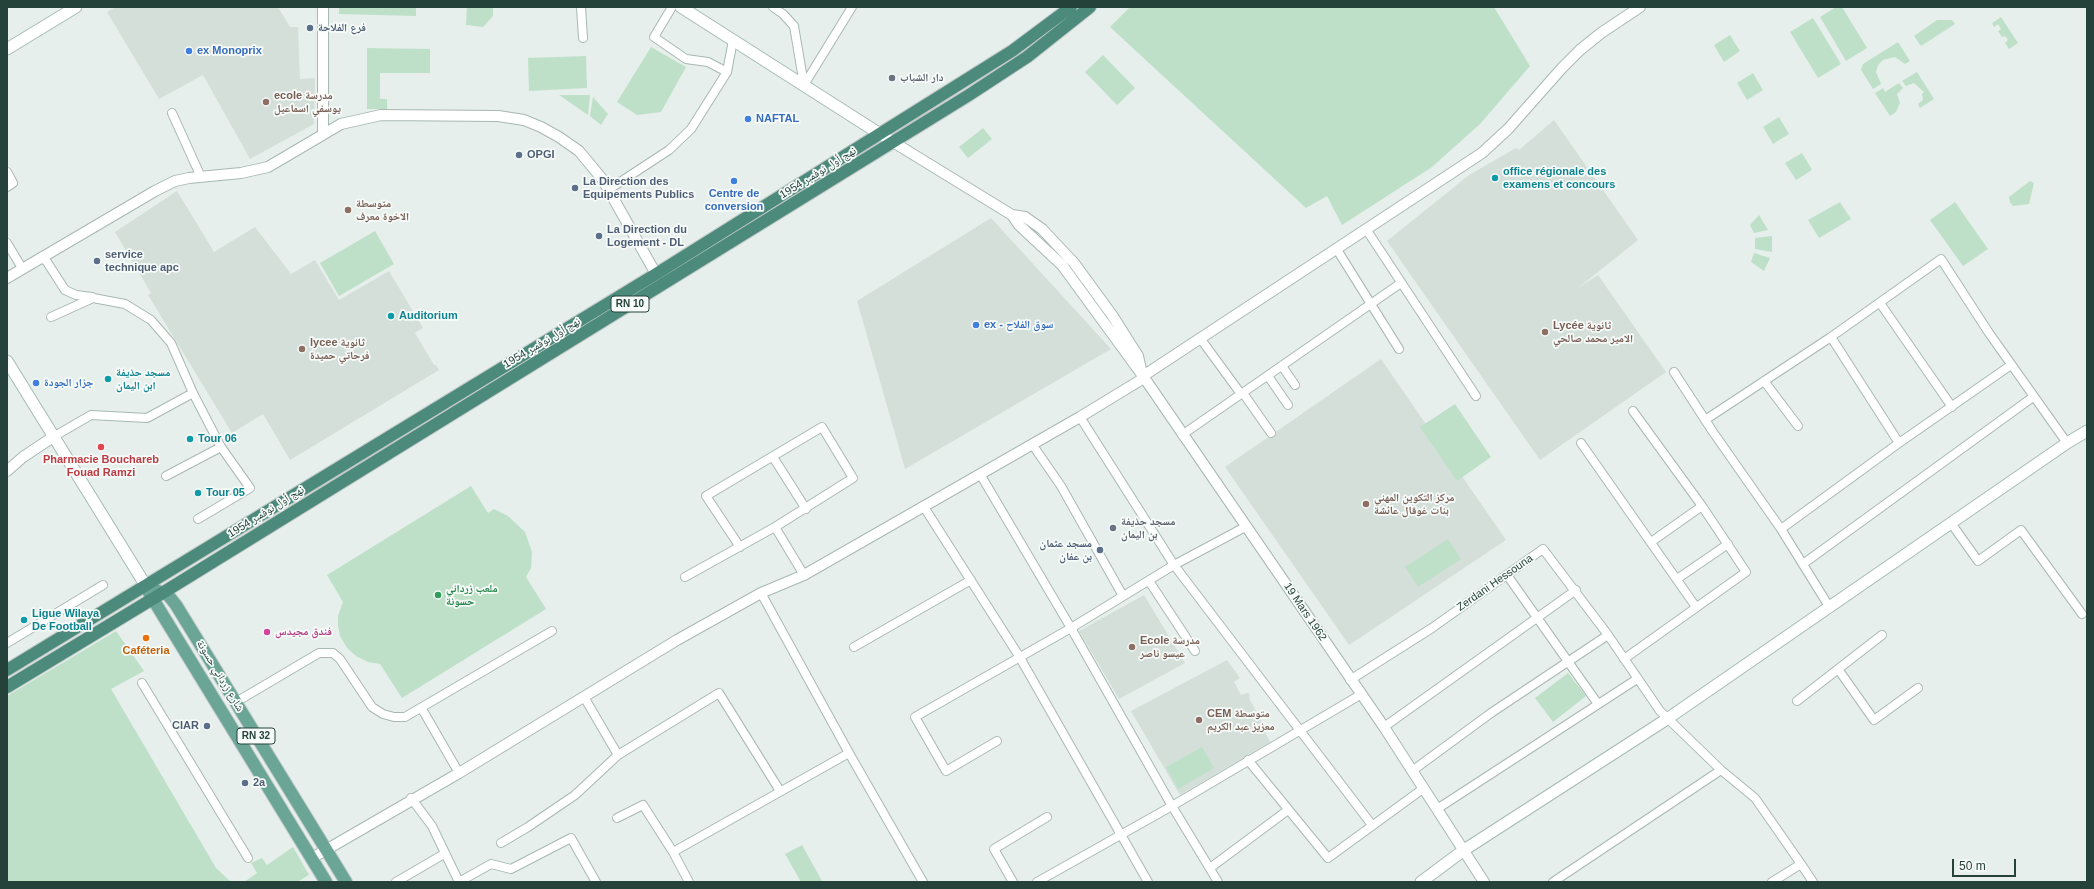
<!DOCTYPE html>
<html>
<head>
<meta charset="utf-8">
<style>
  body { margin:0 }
  #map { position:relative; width:2094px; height:889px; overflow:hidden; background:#e6efeb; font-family:Arial,sans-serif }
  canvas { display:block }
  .frame { position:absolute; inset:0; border:8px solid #24423a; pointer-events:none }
  .scale { position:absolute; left:1952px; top:859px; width:64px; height:18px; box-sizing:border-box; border:2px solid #24423a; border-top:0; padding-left:5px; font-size:12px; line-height:14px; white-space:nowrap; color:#24423a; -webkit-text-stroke:3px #f7fbf9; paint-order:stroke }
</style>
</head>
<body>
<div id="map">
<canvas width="2094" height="889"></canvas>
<div class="frame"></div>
<div class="scale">50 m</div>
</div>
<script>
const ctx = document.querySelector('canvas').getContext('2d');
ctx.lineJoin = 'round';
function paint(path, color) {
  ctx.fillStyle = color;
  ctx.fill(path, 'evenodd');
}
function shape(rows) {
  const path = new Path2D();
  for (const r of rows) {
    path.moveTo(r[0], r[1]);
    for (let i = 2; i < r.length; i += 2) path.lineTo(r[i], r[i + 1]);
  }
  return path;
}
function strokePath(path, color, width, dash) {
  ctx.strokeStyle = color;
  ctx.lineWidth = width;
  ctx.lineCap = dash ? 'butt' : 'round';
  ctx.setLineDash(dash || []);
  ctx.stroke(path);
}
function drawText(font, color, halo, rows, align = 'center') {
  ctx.font = font + ' Arial,"Noto Naskh Arabic",sans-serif';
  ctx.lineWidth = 3.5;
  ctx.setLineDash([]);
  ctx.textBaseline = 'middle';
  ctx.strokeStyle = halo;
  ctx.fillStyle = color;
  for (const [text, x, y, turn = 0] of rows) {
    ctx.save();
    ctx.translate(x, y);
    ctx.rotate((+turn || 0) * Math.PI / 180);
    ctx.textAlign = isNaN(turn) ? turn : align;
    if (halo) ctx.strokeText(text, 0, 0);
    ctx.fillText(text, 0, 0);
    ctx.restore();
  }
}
paint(shape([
  [116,7,278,7,290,27,298,27,300,79,315,78,314,124,250,159,203,75,159,99,107,12],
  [1554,120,1638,240,1578,288,1598,275,1666,372,1540,460,1387,241,1469,175,1516,148,1519,150],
  [177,191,214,252,255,227,291,274,315,260,339,300,389,271,423,328,415,333,434,365,436,365,439,370,290,460,263,414,232,433,148,295,151,293,115,232],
  [991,218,1111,349,905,469,857,301],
  [1381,359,1506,540,1349,645,1225,467],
  [1144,595,1185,663,1119,699,1079,631],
  [1227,660,1240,678,1234,682,1241,695,1247,693,1250,694,1249,698,1266,729,1264,730,1270,742,1180,795,1131,711]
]), '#d4dfda');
paint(shape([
  [339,7,416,7,416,16,339,14],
  [467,7,493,7,493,16,483,27,466,25],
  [1130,7,1494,7,1530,66,1480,124,1432,167,1342,225,1327,196,1306,208,1110,27],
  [1836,7,1842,7,1867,48,1846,61,1820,17],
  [2001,17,2018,43,2009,49,2005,43,2008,40,2005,36,2002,37,1998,31,2001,29,1998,24,1994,27,1992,23],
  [1813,18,1841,64,1818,78,1790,32],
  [1937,20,1952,20,1955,24,1921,46,1914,36],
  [1730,35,1740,51,1724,62,1714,45],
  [1898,42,1910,61,1905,64,1895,57,1883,60,1878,65,1876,72,1881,84,1873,89,1861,70,1863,64],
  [651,47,686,67,661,112,637,115,617,102],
  [367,48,430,49,430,73,380,73,380,99,387,99,387,109,367,109],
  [1103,55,1135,88,1117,105,1085,72],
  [586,56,587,88,529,91,528,58],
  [1917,72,1934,99,1920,108,1918,104,1923,100,1922,94,1924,92,1914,83,1906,86,1902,81],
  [1753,73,1763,90,1747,100,1737,83],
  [1899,83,1903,88,1897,94,1900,103,1896,112,1890,116,1875,93,1883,88,1885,92],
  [559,95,590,95,588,115],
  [593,97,608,114,601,125,590,116],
  [1779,117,1789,134,1773,144,1763,127],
  [983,128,992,139,968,158,959,147],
  [1802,153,1812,170,1796,180,1785,163],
  [2030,181,2034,183,2029,204,2013,206,2010,202,2009,197],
  [1840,202,1851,219,1819,238,1808,220],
  [1955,202,1988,249,1963,266,1930,220],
  [1759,215,1768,230,1754,233,1750,225],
  [375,231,394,264,339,296,320,263],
  [1772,236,1772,252,1755,249,1755,238],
  [1754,253,1770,258,1764,271,1751,262],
  [1455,404,1491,457,1457,481,1420,427],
  [471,486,488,513,494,509,508,516,525,532,532,552,531,568,526,577,546,609,402,698,380,664,368,662,356,656,347,648,340,636,338,625,338,616,343,602,327,575],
  [1448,539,1461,559,1418,587,1405,567],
  [116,631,144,671,111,689,216,868,231,882,7,882,7,696],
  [1568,673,1586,696,1553,722,1535,698],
  [1202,747,1214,768,1178,789,1166,767],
  [802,845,822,881,820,882,801,882,785,854],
  [293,847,309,875,297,882,244,882,257,873,251,863,262,858,267,865]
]), '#bfe0c8');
const minor = shape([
  [581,7,583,38],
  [672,7,654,37,686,59,708,62,727,72],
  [773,7,783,14,794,26,804,85],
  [804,85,852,7],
  [172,113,201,177],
  [7,172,13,183,7,187],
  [608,190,669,150,691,129,727,72,733,40],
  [1366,229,1476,396],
  [7,243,22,268],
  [1336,248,1399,349],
  [41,257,47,262,65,290,76,295,92,297],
  [1880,303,1952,407],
  [51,317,93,298,125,304,151,320,171,343,193,393],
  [1831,337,1941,259,1989,333,2067,443],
  [1200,338,1241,394],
  [1282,366,1295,385],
  [1674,372,1713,432,1781,529,1830,608],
  [1268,376,1288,405],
  [1764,381,1798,426],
  [1243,393,1271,433],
  [1080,417,1174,565,1372,825],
  [1705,420,1831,337,1899,443,1781,529],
  [1182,435,1401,283],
  [53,437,91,415,147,418,193,393,221,447,250,488,198,519],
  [1581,443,1696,607],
  [1899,443,2011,365],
  [1032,444,1061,486,1123,596],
  [773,457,806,509],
  [980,474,1071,628,915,717,946,771,997,741],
  [166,476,221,447],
  [924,507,1019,656,1148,882],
  [1951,523,1978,561,2021,530,2082,614],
  [1651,542,1702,506],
  [740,547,706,496,822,427,853,478,775,527],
  [1803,564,2033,397],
  [1507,575,1598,704],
  [685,577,775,527,804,575],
  [1677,579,1728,544],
  [1149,581,1195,651],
  [761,593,849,753],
  [7,643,103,585],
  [854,647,971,580],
  [1624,659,1746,572,1702,506,1633,411],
  [1838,669,1874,720,1918,688],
  [1350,680,1432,628,1543,549,1608,635,1660,711,1721,770,1755,798,1776,828,1801,864,1772,882],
  [142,683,248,858],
  [584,697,618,755],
  [1797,701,1882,635],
  [236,702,319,653,333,653,340,659,372,707,383,714,394,717,405,717,552,631],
  [422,709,459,773],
  [1384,727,1576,590],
  [1248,760,1328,858,1424,788],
  [1412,771,1491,713,1608,635],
  [411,798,432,826,459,882],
  [1437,809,1637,679],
  [617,818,643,805,673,852,689,882],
  [501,843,528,827,575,795,618,755,719,693,780,791],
  [673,852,849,753,923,882],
  [1801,864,1813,882],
  [1210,868,1288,810],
  [396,882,444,854],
  [459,882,491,864,511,869,571,838,596,882],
  [1013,882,994,849,1047,817],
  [1037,882,1172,806,1360,695],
  [1218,882,1172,806,1071,628,1174,565,1247,526],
  [1553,882,1721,770]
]);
const tertiary = shape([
  [323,134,323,7],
  [880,134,1012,215,1025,217,1042,229,1074,263,1112,315,1138,356,1142,374],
  [1012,215,1019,225,1062,265,1143,376,1384,727,1484,882],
  [7,278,155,191,175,181,189,178,241,173,268,167,341,124,381,115,498,116,524,120,541,127,559,137,579,151,603,180,656,274],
  [1143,376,1482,153,1508,129,1562,68,1580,50,1601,33,1640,7],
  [7,471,23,457,53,437],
  [312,858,459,773,677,640,761,593,804,575,1080,417,1144,378]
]);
const secondary = shape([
  [681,7,880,134],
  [7,49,76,7],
  [7,361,146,586],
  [1421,882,1464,850,1667,719,2067,443,2087,431]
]);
const primary = shape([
  [146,586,168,595,176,605,346,882],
  [148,591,326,882]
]);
const trunk = shape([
  [7,670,656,274,1012,51,1071,7],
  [7,687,164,592,969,95,1027,57,1090,7]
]);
strokePath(minor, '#a8b8b2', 10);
strokePath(tertiary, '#a8b8b2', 12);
strokePath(secondary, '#a4bbb3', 13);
strokePath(primary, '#c2cac8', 14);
strokePath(trunk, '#c2cac8', 14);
strokePath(minor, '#fff', 8);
strokePath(tertiary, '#fff', 10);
strokePath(secondary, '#fff', 11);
strokePath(primary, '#6aa596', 12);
strokePath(trunk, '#4c8a7c', 12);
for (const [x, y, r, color] of [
  [310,28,4,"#5c6f8a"],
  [189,51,4,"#3f7fe0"],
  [892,78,4,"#6b7280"],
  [266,102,4,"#8d6e63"],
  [748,119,4,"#3f7fe0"],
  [519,155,4,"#5c6f8a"],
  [1495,178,4,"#0f9aa8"],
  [734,181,4,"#3f7fe0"],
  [575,188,4,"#5c6f8a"],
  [348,210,4,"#8d6e63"],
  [599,236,4,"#5c6f8a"],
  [97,261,4,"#5c6f8a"],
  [391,316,4,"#0f9aa8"],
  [976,325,4,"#3f7fe0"],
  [1545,332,4,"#8d6e63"],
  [302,349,4,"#8d6e63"],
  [108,379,4,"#0f9aa8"],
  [36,383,4,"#3f7fe0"],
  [190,439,4,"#0f9aa8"],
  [101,447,4,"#e0444e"],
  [198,493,4,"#0f9aa8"],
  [1366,504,4,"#8d6e63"],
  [1113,528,4,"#6b7280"],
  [1100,550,4,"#5c6f8a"],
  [438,595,4,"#2e9e5b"],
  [24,620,4,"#0f9aa8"],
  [267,632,4,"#d1479c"],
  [146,638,4,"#e8710a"],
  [1132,647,4,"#8d6e63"],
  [1199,720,4,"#8d6e63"],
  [207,726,4,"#5c6f8a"],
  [245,783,4,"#5c6f8a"]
]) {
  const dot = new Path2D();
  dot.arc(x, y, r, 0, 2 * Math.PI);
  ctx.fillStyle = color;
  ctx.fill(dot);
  strokePath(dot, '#f7fbf9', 1.5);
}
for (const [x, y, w] of [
  [630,304,38],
  [256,736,38]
]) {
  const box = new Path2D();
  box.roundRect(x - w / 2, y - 8, w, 16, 3);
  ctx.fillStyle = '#f7fbf9';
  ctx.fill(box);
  strokePath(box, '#24423a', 1);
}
drawText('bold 10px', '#24423a', null, [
  ["RN 10",630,304],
  ["RN 32",256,736]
]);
drawText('bold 11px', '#4e5e75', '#f7fbf9', [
  ["فرع الفلاحة",318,28],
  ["OPGI",527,155],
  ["La Direction des",583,182],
  ["Equipements Publics",583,195],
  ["La Direction du",607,230],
  ["Logement - DL",607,243],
  ["service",105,255],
  ["technique apc",105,268],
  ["مسجد عثمان",1092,544,"right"],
  ["بن عفان",1092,557,"right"],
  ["CIAR",199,726,"right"],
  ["2a",253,783]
], 'left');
drawText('bold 11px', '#366cbe', '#f7fbf9', [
  ["ex Monoprix",197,51],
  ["NAFTAL",756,119],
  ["Centre de",734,194,"center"],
  ["conversion",734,207,"center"],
  ["ex - سوق الفلاح",984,325],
  ["جزار الجودة",44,383]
], 'left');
drawText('bold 11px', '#5b616d', '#f7fbf9', [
  ["دار الشباب",900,78],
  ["مسجد حذيفة",1121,522],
  ["بن اليمان",1121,535]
], 'left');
drawText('bold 11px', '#785e54', '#f7fbf9', [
  ["ecole مدرسة",274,96],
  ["يوسفي اسماعيل",274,109],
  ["متوسطة",356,204],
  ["الاخوة معرف",356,217],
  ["Lycée ثانوية",1553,326],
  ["الامير محمد صالحي",1553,339],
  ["lycee ثانوية",310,343],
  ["فرحاتي حميدة",310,356],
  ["مركز التكوين المهني",1374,498],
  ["بنات غوقال عائشة",1374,511],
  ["Ecole مدرسة",1140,641],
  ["عيسو ناصر",1140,654],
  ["CEM متوسطة",1207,714],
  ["معزيز عبد الكريم",1207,727]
], 'left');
drawText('bold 11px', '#0d838f', '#f7fbf9', [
  ["office régionale des",1503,172],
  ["examens et concours",1503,185],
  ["Auditorium",399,316],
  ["مسجد حذيفة",116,373],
  ["ابن اليمان",116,386],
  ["Tour 06",198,439],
  ["Tour 05",206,493],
  ["Ligue Wilaya",32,614],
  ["De Football",32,627]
], 'left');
drawText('11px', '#24423a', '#f7fbf9', [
  ["نهج أول نوفمبر 1954",818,173,-32],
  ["نهج أول نوفمبر 1954",542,343,-31],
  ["نهج أول نوفمبر 1954",266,512,-32],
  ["Zerdani Hessouna",1495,583,-35],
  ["19 Mars 1962",1305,612,56],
  ["شارع زرداني حسونة",220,676,59]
]);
drawText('bold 11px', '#be3a42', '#f7fbf9', [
  ["Pharmacie Bouchareb",101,460],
  ["Fouad Ramzi",101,473]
]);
drawText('bold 11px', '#27864d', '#f7fbf9', [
  ["ملعب زرداني",446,589],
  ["حسونة",446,602]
], 'left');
drawText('bold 11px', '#b23c85', '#f7fbf9', [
  ["فندق مجيدس",275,632]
], 'left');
drawText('bold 11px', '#c56008', '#f7fbf9', [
  ["Caféteria",146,651]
]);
</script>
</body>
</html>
